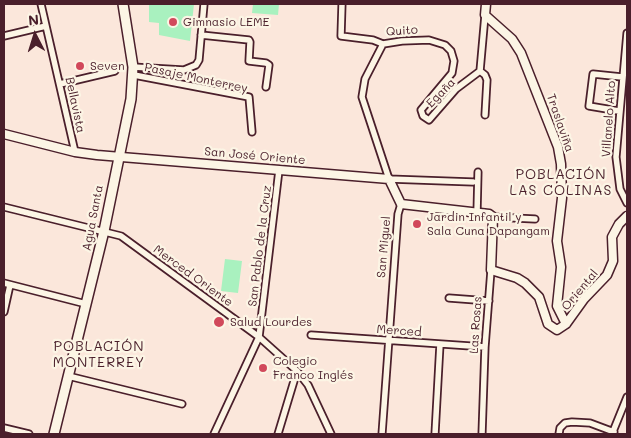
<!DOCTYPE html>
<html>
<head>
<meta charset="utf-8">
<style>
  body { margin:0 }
  #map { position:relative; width:631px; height:438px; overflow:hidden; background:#fbe7db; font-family:Mali,sans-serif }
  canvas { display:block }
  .frame { position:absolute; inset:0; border:5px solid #4a1f2b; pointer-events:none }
  .north { position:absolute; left:10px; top:10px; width:50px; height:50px; -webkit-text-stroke:4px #fcf5e5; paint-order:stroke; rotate:355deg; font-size:14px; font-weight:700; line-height:20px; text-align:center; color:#4a1f2b }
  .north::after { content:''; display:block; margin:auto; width:18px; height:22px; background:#4a1f2b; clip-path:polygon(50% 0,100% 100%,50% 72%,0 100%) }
</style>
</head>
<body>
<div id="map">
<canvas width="631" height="438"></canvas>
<div class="frame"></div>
<div class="north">N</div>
</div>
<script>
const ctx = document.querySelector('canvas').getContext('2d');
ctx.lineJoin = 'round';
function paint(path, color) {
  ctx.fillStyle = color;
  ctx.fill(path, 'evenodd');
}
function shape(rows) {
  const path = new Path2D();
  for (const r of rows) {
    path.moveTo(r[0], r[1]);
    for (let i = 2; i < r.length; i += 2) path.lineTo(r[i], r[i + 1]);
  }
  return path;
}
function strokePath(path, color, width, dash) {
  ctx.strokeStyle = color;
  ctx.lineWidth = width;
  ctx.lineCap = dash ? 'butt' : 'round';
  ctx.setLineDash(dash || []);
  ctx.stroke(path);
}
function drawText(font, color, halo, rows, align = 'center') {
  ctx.font = font + ' Mali,sans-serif';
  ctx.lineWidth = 4.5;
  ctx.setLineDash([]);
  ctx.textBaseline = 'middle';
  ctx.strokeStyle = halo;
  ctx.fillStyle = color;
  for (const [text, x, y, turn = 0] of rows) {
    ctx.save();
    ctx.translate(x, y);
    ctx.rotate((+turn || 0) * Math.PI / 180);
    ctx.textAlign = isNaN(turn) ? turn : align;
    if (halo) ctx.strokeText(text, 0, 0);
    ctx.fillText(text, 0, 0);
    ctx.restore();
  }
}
paint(shape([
  [149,4,194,4,190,41,159,35,159,23,149,22],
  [253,4,279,4,278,15,252,13],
  [225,259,242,261,238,293,221,291]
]), '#a9f1bf');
const minor = shape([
  [41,4,75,152],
  [342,4,341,36,373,40,383,44,402,41,429,40,445,45,451,51,454,61,452,73,421,110,423,116,429,120,456,89,480,71,485,15],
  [627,33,616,157,620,189,627,203],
  [201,35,249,40,250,42,249,61,266,63,269,65,266,87],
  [4,36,46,26],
  [383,44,365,79,362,97,389,179,473,182],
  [133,67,184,70,196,65,199,60,204,4],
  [480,71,485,75,487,80,485,115],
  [134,75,249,97,252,132],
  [60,84,115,71],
  [619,111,589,106,593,74,622,77],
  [4,207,121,236,259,337,297,371,308,385,331,434],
  [477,213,478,172],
  [493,217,535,219],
  [4,283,86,304],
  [449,298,489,301],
  [4,312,10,285],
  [311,335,485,347],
  [68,376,182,404],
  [4,428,29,434],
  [214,434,259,337,279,170],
  [278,434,297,371],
  [382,434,398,214,401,204],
  [435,434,440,344],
  [482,434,485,347,491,270],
  [559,434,560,428,565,423,572,422,590,423,614,432],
  [612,434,627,397]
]);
const tertiary = shape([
  [486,4,485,15,512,39,521,53,558,147,561,164,562,198,557,241,561,267,557,306,566,324],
  [4,134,75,152,97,155,389,179,401,204,489,214,493,217,491,270,517,278,525,283,539,297,548,324,557,330,566,324,584,299,607,275,613,261,612,237,619,224,627,216]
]);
const primary = shape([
  [54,434,104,231,131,99,133,67,123,4]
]);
strokePath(minor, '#4a1f2b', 9);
strokePath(tertiary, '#4a1f2b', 11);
strokePath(primary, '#4a1f2b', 12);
strokePath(minor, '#fcf5e5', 5.5);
strokePath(tertiary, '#fcf5e5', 8);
strokePath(primary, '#fcf5e5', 9);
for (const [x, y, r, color] of [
  [173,22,5,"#d1495b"],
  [80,66,5,"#d1495b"],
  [417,224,5,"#d1495b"],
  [219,322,6,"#d1495b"],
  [263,368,5,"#d1495b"]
]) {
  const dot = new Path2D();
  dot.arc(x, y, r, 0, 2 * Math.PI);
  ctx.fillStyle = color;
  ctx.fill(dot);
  strokePath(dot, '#fcf5e5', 2);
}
drawText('12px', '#4a1f2b', '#fcf5e5', [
  ["Gimnasio LEME",183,22],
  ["Seven",90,66],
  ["Jardin Infantil y",427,217],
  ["Sala Cuna Dapangam",427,231],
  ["Salud Lourdes",230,322],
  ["Colegio",273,361],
  ["Franco Inglés",273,375]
], 'left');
drawText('12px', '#4a1f2b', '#fcf5e5', [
  ["Quito",402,31,-4],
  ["Pasaje Monterrey",196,78,12],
  ["Egaña",441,93,-46],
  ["Bellavista",75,105,78],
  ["Villanelo Alto",609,119,-86],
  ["Traslaviña",560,123,71],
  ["San José Oriente",255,156,5],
  ["Agua Santa",93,218,-79],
  ["San Pablo de la Cruz",260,246,-83],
  ["San Miguel",384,247,-85],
  ["Merced Oriente",193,276,36],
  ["Oriental",580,290,-50],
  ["Las Rosas",476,325,-86],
  ["Merced",399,331,4]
]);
ctx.letterSpacing = '1px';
drawText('14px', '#4a1f2b', '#fcf5e5', [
  ["POBLACIÓN",561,175],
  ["LAS COLINAS",561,191],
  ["POBLACIÓN",99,347],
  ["MONTERREY",99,363]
]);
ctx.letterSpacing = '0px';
</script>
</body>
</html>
